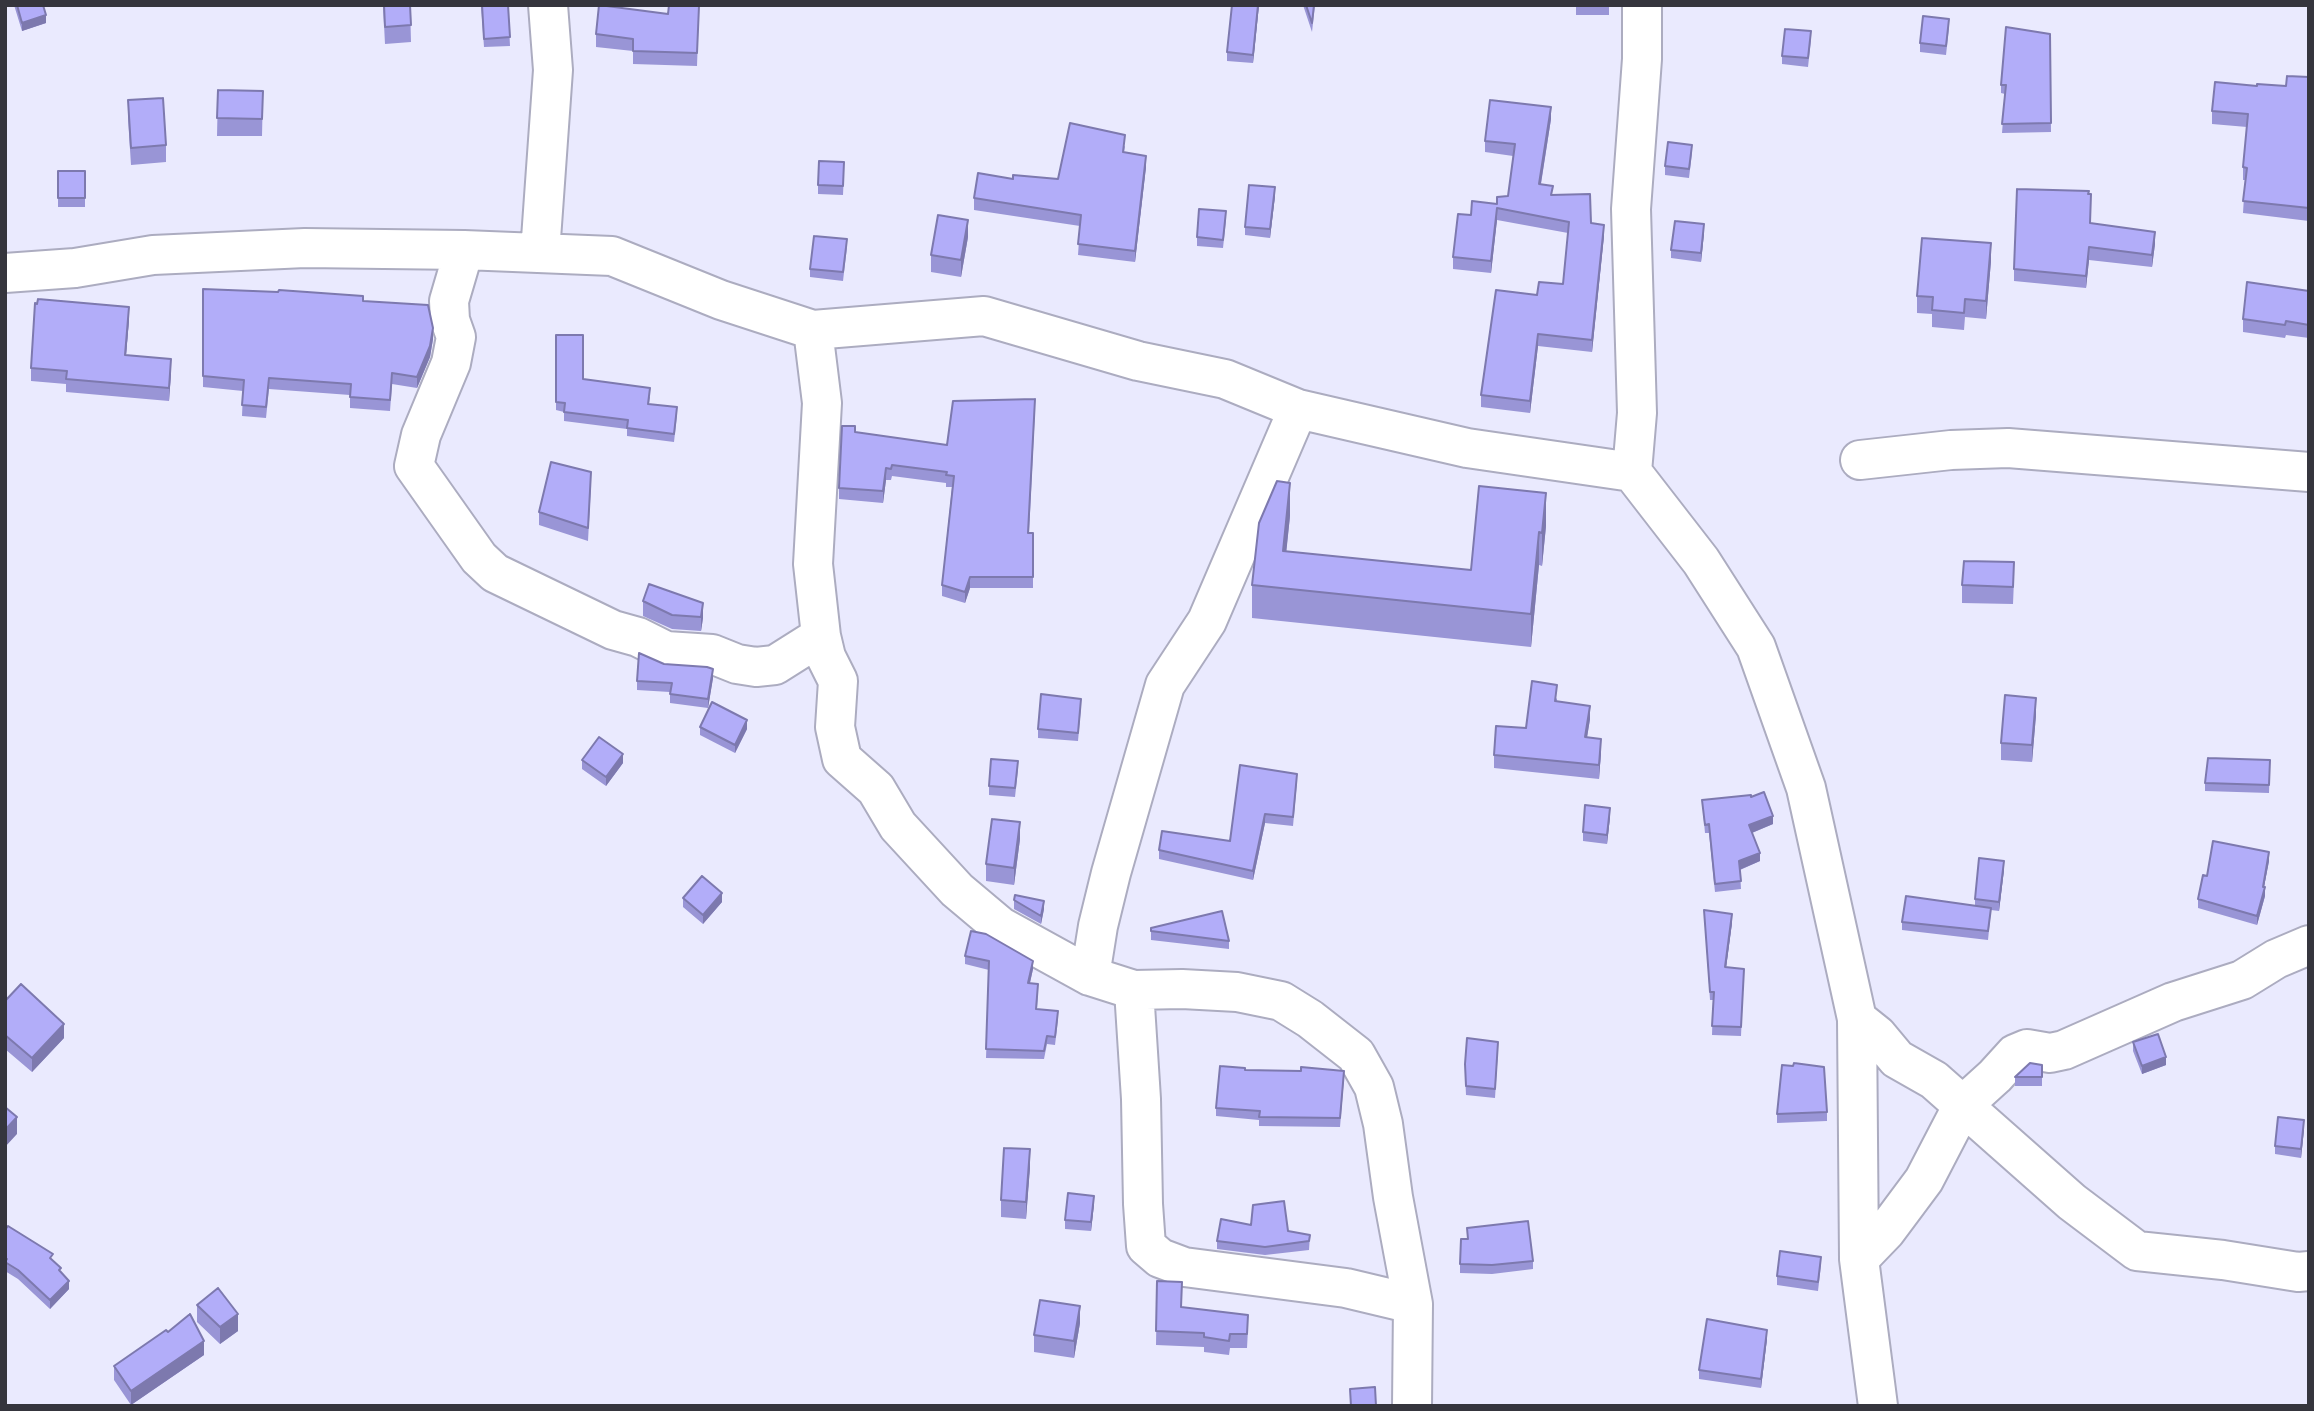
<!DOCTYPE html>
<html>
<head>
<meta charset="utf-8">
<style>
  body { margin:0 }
  #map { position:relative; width:2314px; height:1411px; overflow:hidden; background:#eaeafe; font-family:"Public Sans",sans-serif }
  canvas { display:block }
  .frame { position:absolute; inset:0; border:7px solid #35353d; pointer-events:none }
</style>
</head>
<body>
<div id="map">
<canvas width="2314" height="1411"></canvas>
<div class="frame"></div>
</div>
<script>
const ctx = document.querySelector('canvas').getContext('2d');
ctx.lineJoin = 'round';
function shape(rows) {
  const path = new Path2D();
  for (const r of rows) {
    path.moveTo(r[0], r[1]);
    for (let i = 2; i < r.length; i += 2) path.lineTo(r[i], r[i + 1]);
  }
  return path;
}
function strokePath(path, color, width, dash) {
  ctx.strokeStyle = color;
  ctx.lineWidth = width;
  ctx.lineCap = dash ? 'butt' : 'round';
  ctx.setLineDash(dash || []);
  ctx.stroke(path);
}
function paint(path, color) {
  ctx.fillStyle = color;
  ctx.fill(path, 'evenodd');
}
const minor = shape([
  [464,250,449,301,450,320,456,337,451,363,421,435,414,466,479,558,495,573,613,630,638,637,666,651,712,654,737,664,756,667,775,665,821,636],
  [540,253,553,70,548,5],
  [5,273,75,268,153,255,305,248,464,250,612,256,721,300,813,330,984,316,1138,361,1225,379,1298,409,1467,448,1632,472,1701,561,1756,647,1806,788,1857,1019,1877,1035,1897,1059,1934,1080,2072,1202,2137,1251,2223,1260,2298,1272,2309,1271],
  [813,330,822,403,813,564,821,636,826,657,838,681,835,727,842,759,876,789,898,826,957,890,1001,927,1090,976,1134,990,1182,989,1237,992,1281,1001,1310,1019,1356,1055,1374,1087,1383,1124,1393,1197,1413,1304,1412,1406],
  [1860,460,1951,450,2008,448,2309,472],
  [1632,472,1637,413,1631,209,1642,59,1642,5],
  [1090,976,1098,926,1111,873,1165,685,1207,621,1298,409],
  [1134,990,1141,1099,1143,1204,1146,1246,1160,1258,1184,1267,1346,1288,1413,1304],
  [1857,1019,1859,1259,1878,1406],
  [1859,1259,1886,1231,1924,1180,1963,1105,1995,1076,2015,1054,2027,1049,2050,1053,2064,1050,2173,1002,2242,980,2276,959,2309,945]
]);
strokePath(minor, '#acacc0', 42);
strokePath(minor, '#fff', 38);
paint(shape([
  [14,5,43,5,46,23,22,31],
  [383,5,410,5,411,42,385,44],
  [481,5,508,5,510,46,484,47],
  [1259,5,1253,63,1227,61,1227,52],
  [1303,5,1315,5,1312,32],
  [1576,5,1609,5,1609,15,1576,15],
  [699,6,697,66,633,64,633,51,596,47,596,34],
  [1949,28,1946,55,1920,52,1920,43],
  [2050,34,2051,132,2002,133,2005,94,2001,93,2001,85],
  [1811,40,1808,67,1782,64,1782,56],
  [2309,77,2309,221,2243,213,2245,180,2243,180,2243,167,2247,127,2212,124,2212,111,2257,86,2286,86],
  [218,90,263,91,262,136,217,136],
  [128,100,166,145,166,162,131,165,128,118],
  [1551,119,1541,184,1553,195,1591,223,1604,236,1592,352,1538,346,1530,413,1481,407,1481,395,1537,295,1563,284,1568,233,1497,220,1491,273,1453,269,1453,257,1471,215,1497,204,1508,196,1513,156,1485,152,1485,141],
  [1125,146,1124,152,1146,167,1135,262,1078,255,1080,226,974,210,974,198,1013,179,1058,179],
  [1692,153,1689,178,1665,175,1665,166],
  [58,171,85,171,85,207,58,207],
  [844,171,843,195,818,194,818,185],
  [1275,196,1270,238,1245,235,1245,227],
  [1226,220,1223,248,1197,246,1197,237],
  [2090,223,2155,244,2152,267,2089,260,2086,288,2014,281,2014,269],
  [1704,233,1701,262,1671,258,1671,250],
  [968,237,961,277,931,272,931,255],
  [847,247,843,281,810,277,810,269],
  [1991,261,1986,319,1965,317,1964,330,1932,327,1932,314,1917,313,1917,296],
  [203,289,363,301,433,339,430,357,417,388,392,384,390,411,350,408,350,395,269,389,266,418,242,416,243,391,203,387],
  [2309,291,2309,338,2286,335,2285,338,2243,332,2243,319],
  [129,320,126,355,171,372,169,401,66,392,66,384,31,381,31,368],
  [556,335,583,379,650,397,649,404,677,415,674,442,627,436,627,429,564,421,564,412,556,410],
  [1035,411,1029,533,1033,533,1033,588,970,588,965,603,942,596,942,585,952,487,946,487,946,483,892,476,891,480,886,480,883,503,839,499,839,488,855,432,947,445],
  [591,485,588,541,539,525,539,512],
  [1290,516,1286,552,1471,570,1546,526,1542,566,1539,565,1531,647,1252,618,1252,585],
  [2014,580,2013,604,1962,603,1962,585],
  [649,584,703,618,701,631,672,629,643,616,643,601],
  [664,664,713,678,708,708,670,703,670,692,637,690,637,681],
  [1557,698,1557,702,1590,719,1587,737,1601,752,1599,779,1494,768,1494,755,1526,728],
  [1081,707,1078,741,1038,738,1038,729],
  [2036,715,2032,762,2001,760,2001,743],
  [700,727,747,729,735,753,700,735],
  [582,760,623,763,606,786,582,769],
  [2270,760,2269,793,2205,791,2205,783],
  [1018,770,1015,797,989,795,989,786],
  [1297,782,1293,826,1265,823,1253,880,1159,859,1159,850,1230,841],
  [1751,797,1773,824,1752,833,1760,861,1740,870,1741,889,1715,892,1709,833,1705,833,1702,800],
  [1610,817,1607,844,1583,841,1583,832],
  [1020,839,1014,885,986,881,986,864],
  [2269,861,2264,887,2265,896,2257,925,2198,908,2198,899,2207,876],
  [2004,870,1999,911,1991,910,1988,940,1902,930,1902,922,1975,906,1975,899],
  [683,898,722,902,703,924,683,907],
  [1014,900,1044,909,1041,924,1014,909],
  [1704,910,1732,923,1726,968,1744,969,1741,1036,1712,1035,1713,1000,1710,1000],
  [1151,928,1229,941,1229,949,1151,940],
  [965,956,1033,969,1030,983,1038,992,1037,1009,1058,1020,1055,1045,1047,1044,1044,1059,986,1058,989,970,965,964],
  [5,1001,64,1038,32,1072,5,1049],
  [2133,1042,2166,1065,2142,1074,2133,1051],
  [1498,1051,1495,1098,1466,1095,1465,1073],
  [2042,1065,2042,1086,2015,1086,2015,1077],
  [1245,1070,1344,1079,1340,1127,1259,1126,1259,1120,1216,1116,1216,1108],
  [1827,1112,1827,1121,1777,1123,1777,1114],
  [2304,1129,2301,1158,2275,1154,2275,1146],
  [1030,1167,1026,1219,1001,1217,1001,1200],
  [1094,1204,1091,1231,1065,1229,1065,1220],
  [1467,1228,1533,1261,1533,1269,1492,1274,1460,1273,1460,1264,1467,1239],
  [5,1230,61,1272,69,1289,50,1309,18,1279,5,1271],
  [1288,1231,1310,1235,1309,1250,1265,1255,1217,1249,1217,1241],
  [1821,1265,1818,1291,1777,1285,1777,1276],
  [1157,1281,1182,1307,1248,1329,1247,1348,1230,1348,1229,1355,1204,1352,1204,1347,1156,1345],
  [197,1305,238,1331,220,1344,197,1322],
  [1080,1323,1074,1358,1034,1352,1034,1335],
  [168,1332,204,1355,131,1405,114,1380,114,1366],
  [1767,1339,1761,1388,1699,1379,1699,1370]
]), '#9995d6');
paint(shape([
  [1258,5,1259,5,1253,63,1253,55],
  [46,15,46,23,22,31,22,23],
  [1551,107,1551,119,1539,195,1539,184],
  [1146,156,1146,167,1135,262,1135,251],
  [1275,187,1275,196,1270,238,1270,229],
  [1497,208,1497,220,1491,273,1491,261],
  [968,220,968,237,961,277,961,260],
  [1704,224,1704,233,1701,262,1701,253],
  [1604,225,1604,236,1592,352,1592,340],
  [2155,232,2155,244,2152,267,2152,255],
  [1991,243,1991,261,1986,319,1986,301],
  [2089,247,2089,260,2086,288,2086,276],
  [129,307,129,320,125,368,125,355],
  [433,328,433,339,430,357,417,388,417,377],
  [1538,334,1538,346,1530,413,1530,401],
  [171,359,171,372,169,401,169,388],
  [886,468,886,480,883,503,883,491],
  [1290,483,1290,516,1283,584,1283,551],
  [1546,493,1546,526,1542,566,1542,533],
  [1539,532,1539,565,1531,647,1531,614],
  [970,577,970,588,965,603,965,592],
  [703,603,703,618,701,631,701,617],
  [713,669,713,678,708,708,708,699],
  [2036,698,2036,715,2032,762,2032,745],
  [1590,706,1590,719,1585,750,1585,737],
  [747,720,747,729,735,753,735,745],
  [1601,739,1601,752,1599,779,1599,765],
  [623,754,623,763,606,786,606,777],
  [1610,808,1610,817,1607,844,1607,835],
  [1265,814,1265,823,1253,880,1253,871],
  [1773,816,1773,824,1749,834,1749,825],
  [1020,822,1020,839,1014,885,1014,868],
  [2269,852,2269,861,2263,892,2265,887,2265,896,2257,925,2257,916],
  [1760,853,1760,861,1739,870,1739,861],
  [2004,861,2004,870,1999,911,1999,902],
  [722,893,722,902,703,924,703,915],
  [1044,901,1044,909,1041,924,1041,916],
  [1732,914,1732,923,1725,976,1725,967],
  [1033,961,1033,969,1028,991,1028,983],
  [64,1024,64,1038,32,1072,32,1058],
  [2166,1057,2166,1065,2142,1074,2142,1066],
  [17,1117,17,1134,5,1147,5,1130],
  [2304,1120,2304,1129,2301,1158,2301,1149],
  [1030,1149,1030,1167,1026,1219,1026,1202],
  [1094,1196,1094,1204,1091,1231,1091,1222],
  [69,1281,69,1289,50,1309,50,1300],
  [1080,1306,1080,1323,1074,1358,1074,1341],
  [238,1314,238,1331,220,1344,220,1327],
  [1767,1330,1767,1339,1761,1388,1761,1379],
  [204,1341,204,1355,131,1405,131,1391]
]), '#7d79ae');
const building = shape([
  [17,5,43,5,46,15,22,23,17,5],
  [384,5,410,5,411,25,385,27,384,5],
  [482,5,508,5,510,37,484,39,482,5],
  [599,5,668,14,669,5,699,6,697,53,633,51,633,39,596,34,599,5],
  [1232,5,1258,5,1253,55,1227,52,1232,5],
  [1306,5,1314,5,1312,23,1306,5],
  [1576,5,1609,5,1609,6,1576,5],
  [1923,16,1949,19,1946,46,1920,43,1923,16],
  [2006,27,2050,34,2051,123,2002,124,2006,85,2001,85,2006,27],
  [1785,29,1811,31,1808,58,1782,56,1785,29],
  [2287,76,2309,77,2309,208,2243,201,2247,168,2243,167,2248,114,2212,111,2215,82,2257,86,2257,84,2286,86,2287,76],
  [218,90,263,91,262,119,217,118,218,90],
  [163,98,166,145,131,148,128,100,163,98],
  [1490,100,1551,107,1539,184,1553,186,1551,195,1590,194,1591,223,1604,225,1592,340,1538,334,1530,401,1481,395,1496,290,1537,295,1539,282,1563,284,1569,222,1497,208,1491,261,1453,257,1458,214,1471,215,1472,201,1497,204,1497,197,1508,196,1515,144,1485,141,1490,100],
  [1070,123,1125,135,1123,152,1146,156,1135,251,1078,244,1081,215,974,198,978,173,1013,179,1013,175,1058,179,1070,123],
  [1668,142,1692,145,1689,169,1665,166,1668,142],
  [819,161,844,162,843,186,818,185,819,161],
  [58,171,85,171,85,198,58,198,58,171],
  [1249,185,1275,187,1270,229,1245,227,1249,185],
  [2017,189,2089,191,2088,194,2091,194,2090,223,2155,232,2152,255,2089,247,2086,276,2014,269,2017,189],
  [1199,209,1226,211,1223,240,1197,237,1199,209],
  [938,215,968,220,961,260,931,255,938,215],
  [1675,221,1704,224,1701,253,1671,250,1675,221],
  [814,236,847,239,843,272,810,269,814,236],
  [1922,238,1991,243,1986,301,1965,299,1964,313,1932,310,1933,297,1917,296,1922,238],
  [2247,282,2309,291,2309,325,2286,321,2285,325,2243,319,2247,282],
  [203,289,278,292,279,290,363,296,363,301,428,305,433,328,430,346,417,377,392,373,390,400,350,397,351,384,269,378,266,407,242,405,244,380,203,376,203,289],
  [38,299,129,307,125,355,171,359,169,388,66,379,67,371,31,368,35,303,37,304,38,299],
  [556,335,583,335,583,379,650,388,648,404,677,407,674,434,627,428,628,420,564,412,565,403,556,402,556,335],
  [1035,399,1028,533,1033,533,1033,577,970,577,965,592,942,585,954,476,946,475,947,472,892,465,891,469,886,468,883,491,839,488,842,426,855,426,855,432,947,445,953,401,1035,399],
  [551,462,591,472,588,528,539,512,551,462],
  [1277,481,1290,483,1283,551,1471,570,1479,486,1546,493,1542,533,1539,532,1531,614,1252,585,1259,523,1277,481],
  [1964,561,2014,562,2013,587,1962,585,1964,561],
  [649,584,703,603,701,617,672,615,643,601,649,584],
  [639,653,664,664,707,667,713,669,708,699,670,694,672,683,637,681,639,653],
  [1532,681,1557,685,1555,701,1590,706,1585,737,1601,739,1599,765,1494,755,1496,726,1526,728,1532,681],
  [1041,694,1081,699,1078,733,1038,729,1041,694],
  [2005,695,2036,698,2032,745,2001,743,2005,695],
  [712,702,747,720,735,745,700,727,712,702],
  [599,737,623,754,606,777,582,760,599,737],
  [2208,758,2270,760,2269,785,2205,783,2208,758],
  [991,759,1018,761,1015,788,989,786,991,759],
  [1240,765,1297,774,1293,817,1265,814,1253,871,1159,850,1162,831,1230,841,1240,765],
  [1764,792,1773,816,1749,825,1760,853,1739,861,1741,881,1715,884,1709,824,1705,825,1702,800,1751,795,1751,797,1764,792],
  [1585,805,1610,808,1607,835,1583,832,1585,805],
  [992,819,1020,822,1014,868,986,864,992,819],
  [2213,841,2269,852,2263,887,2265,887,2257,916,2198,899,2203,875,2207,876,2213,841],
  [1979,858,2004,861,1999,902,1975,899,1979,858],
  [702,876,722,893,703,915,683,898,702,876],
  [1015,895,1044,901,1041,916,1014,900,1015,895],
  [1906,896,1991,908,1988,931,1902,922,1906,896],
  [1704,910,1732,914,1725,967,1744,969,1741,1027,1712,1026,1714,992,1710,992,1704,910],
  [1222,911,1229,941,1151,931,1151,928,1222,911],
  [971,931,986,934,1033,961,1028,983,1038,984,1036,1009,1058,1011,1055,1037,1047,1036,1044,1051,986,1049,989,961,965,956,971,931],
  [21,984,64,1024,32,1058,5,1035,5,1001,21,984],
  [2158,1034,2166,1057,2142,1066,2133,1042,2158,1034],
  [1467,1038,1498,1042,1495,1089,1466,1086,1465,1064,1467,1038],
  [1794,1063,1824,1067,1827,1112,1777,1114,1782,1065,1793,1066,1794,1063],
  [2030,1063,2042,1065,2042,1077,2015,1077,2030,1063],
  [1220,1066,1245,1068,1245,1070,1301,1071,1301,1067,1344,1071,1340,1118,1259,1117,1260,1111,1216,1108,1220,1066],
  [5,1107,17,1117,5,1130,5,1107],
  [2278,1117,2304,1120,2301,1149,2275,1146,2278,1117],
  [1004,1148,1030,1149,1026,1202,1001,1200,1004,1148],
  [1068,1193,1094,1196,1091,1222,1065,1220,1068,1193],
  [1284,1201,1288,1231,1310,1235,1309,1241,1265,1247,1217,1241,1221,1219,1251,1225,1253,1205,1284,1201],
  [1528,1221,1533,1261,1492,1265,1460,1264,1461,1239,1468,1239,1467,1228,1528,1221],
  [8,1226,53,1254,50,1258,61,1268,59,1270,69,1281,50,1300,18,1270,5,1262,7,1259,5,1259,5,1230,8,1226],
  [1780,1251,1821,1257,1818,1282,1777,1276,1780,1251],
  [1157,1281,1182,1282,1181,1307,1248,1315,1247,1334,1230,1334,1229,1341,1204,1337,1204,1333,1156,1331,1157,1281],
  [218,1288,238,1314,220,1327,197,1305,218,1288],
  [1040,1300,1080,1306,1074,1341,1034,1335,1040,1300],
  [190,1314,204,1341,131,1391,114,1366,166,1330,168,1332,190,1314],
  [1707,1319,1767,1330,1761,1379,1699,1370,1707,1319],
  [1375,1387,1376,1406,1351,1406,1350,1389,1375,1387]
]);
paint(building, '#b2adf9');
strokePath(building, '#7d79ae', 2);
</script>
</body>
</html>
